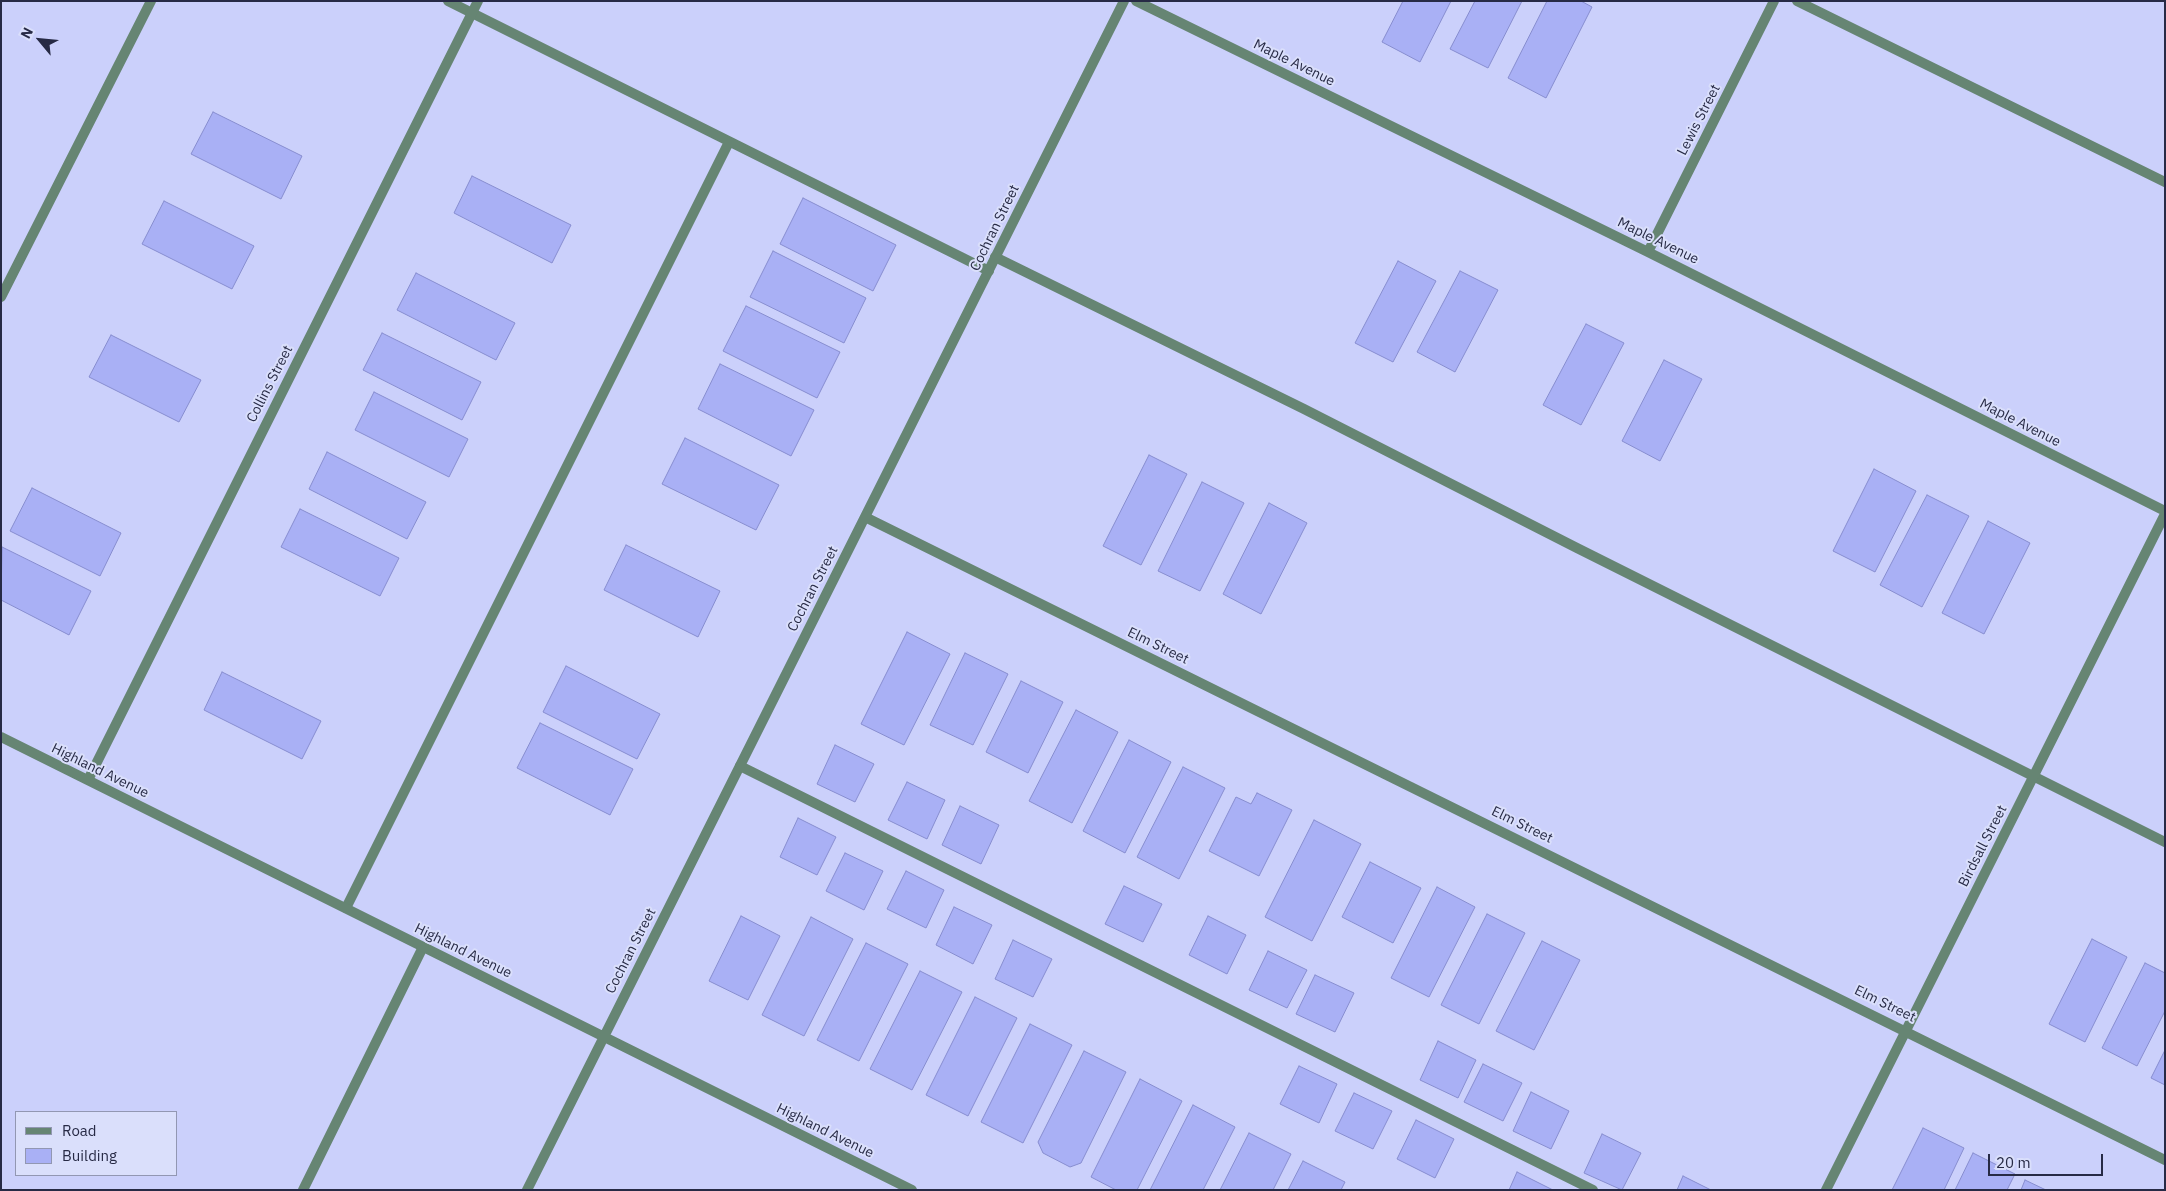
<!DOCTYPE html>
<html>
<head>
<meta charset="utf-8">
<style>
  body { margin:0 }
  #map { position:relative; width:2166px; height:1191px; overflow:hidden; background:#cbd0fb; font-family:"IBM Plex Sans",sans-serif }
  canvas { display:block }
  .frame { position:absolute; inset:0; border:2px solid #272a45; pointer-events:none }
  .legend { position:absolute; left:15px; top:1111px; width:162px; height:65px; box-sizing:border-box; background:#dadffb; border:1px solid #9297b2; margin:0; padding:6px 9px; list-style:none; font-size:15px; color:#272a45 }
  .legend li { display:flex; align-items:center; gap:10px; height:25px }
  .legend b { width:25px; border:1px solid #9297b2 }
  .north { position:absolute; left:15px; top:15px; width:50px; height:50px; -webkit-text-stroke:4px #dadffb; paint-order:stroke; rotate:298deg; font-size:14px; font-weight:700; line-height:20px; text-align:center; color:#272a45 }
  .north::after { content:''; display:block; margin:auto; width:18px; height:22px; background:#272a45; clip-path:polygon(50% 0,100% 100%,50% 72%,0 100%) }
  .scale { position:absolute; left:1988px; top:1154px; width:115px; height:22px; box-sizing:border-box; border:2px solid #272a45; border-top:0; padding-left:6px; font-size:15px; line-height:18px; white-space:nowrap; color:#272a45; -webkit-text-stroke:4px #dadffb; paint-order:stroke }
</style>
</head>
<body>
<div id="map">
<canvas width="2166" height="1191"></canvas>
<div class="frame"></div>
<ul class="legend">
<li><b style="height:6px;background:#668573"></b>Road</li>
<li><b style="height:14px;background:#a9b0f5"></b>Building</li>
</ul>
<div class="north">N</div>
<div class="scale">20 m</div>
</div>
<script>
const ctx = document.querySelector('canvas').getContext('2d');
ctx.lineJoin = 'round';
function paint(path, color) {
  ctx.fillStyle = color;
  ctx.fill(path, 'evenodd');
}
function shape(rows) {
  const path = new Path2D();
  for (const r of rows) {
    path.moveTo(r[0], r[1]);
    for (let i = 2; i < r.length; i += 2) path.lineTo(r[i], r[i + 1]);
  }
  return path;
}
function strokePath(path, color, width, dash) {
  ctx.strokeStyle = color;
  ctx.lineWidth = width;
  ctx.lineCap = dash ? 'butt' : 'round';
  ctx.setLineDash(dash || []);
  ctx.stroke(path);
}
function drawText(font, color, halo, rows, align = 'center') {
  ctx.font = font + ' "IBM Plex Sans",sans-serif';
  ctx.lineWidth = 4;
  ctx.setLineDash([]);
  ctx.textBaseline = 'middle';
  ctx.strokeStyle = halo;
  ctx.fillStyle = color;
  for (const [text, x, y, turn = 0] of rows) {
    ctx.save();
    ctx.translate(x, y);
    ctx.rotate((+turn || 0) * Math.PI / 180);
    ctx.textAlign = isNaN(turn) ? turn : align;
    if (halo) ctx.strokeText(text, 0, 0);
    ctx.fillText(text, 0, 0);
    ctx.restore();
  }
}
const building = shape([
  [1403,1,1451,1,1420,62,1382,42,1403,1],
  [1475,1,1522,1,1488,68,1450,49,1475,1],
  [1547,1,1581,1,1592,7,1546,98,1508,78,1547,1],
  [213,112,302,156,281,199,191,154,213,112],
  [472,176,571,225,552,263,454,213,472,176],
  [803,198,896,245,873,291,780,244,803,198],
  [164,201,254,246,232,289,142,244,164,201],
  [773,251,866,298,844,343,750,297,773,251],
  [1398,261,1436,281,1393,362,1355,343,1398,261],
  [1460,271,1498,290,1455,372,1417,352,1460,271],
  [416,273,515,323,496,360,397,310,416,273],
  [746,306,840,352,817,398,723,351,746,306],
  [1586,324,1624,343,1581,425,1543,405,1586,324],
  [382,333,481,382,462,420,363,370,382,333],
  [111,335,201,380,179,422,89,377,111,335],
  [1664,360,1702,379,1660,461,1622,441,1664,360],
  [720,364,814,410,791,456,698,409,720,364],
  [374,392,468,439,449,477,355,430,374,392],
  [685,438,779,485,756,530,662,484,685,438],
  [327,452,426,502,407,539,309,489,327,452],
  [1149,455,1187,474,1141,565,1103,546,1149,455],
  [1874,469,1916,491,1875,572,1833,551,1874,469],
  [1202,482,1244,503,1200,591,1158,571,1202,482],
  [32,488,121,533,100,576,10,531,32,488],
  [1927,495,1969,516,1922,607,1880,585,1927,495],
  [1269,503,1307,523,1261,614,1223,594,1269,503],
  [300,509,399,558,380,596,281,547,300,509],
  [1988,521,2030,543,1984,634,1942,613,1988,521],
  [626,545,720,591,698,637,604,590,626,545],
  [2,547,91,591,69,635,1,600,2,547],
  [907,632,950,654,904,745,861,724,907,632],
  [965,653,1008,674,973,745,930,725,965,653],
  [566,666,660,714,637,759,543,712,566,666],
  [222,672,321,721,302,759,204,710,222,672],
  [1021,681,1063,702,1028,773,986,752,1021,681],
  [1076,710,1118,732,1072,823,1029,801,1076,710],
  [540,723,633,769,610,815,517,768,540,723],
  [1129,740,1171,762,1125,853,1083,831,1129,740],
  [835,745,874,764,855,802,817,784,835,745],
  [1183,767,1225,788,1179,879,1137,857,1183,767],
  [907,782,945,800,927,839,888,820,907,782],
  [1257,793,1292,810,1259,876,1209,851,1236,797,1251,804,1257,793],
  [960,806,999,825,981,864,942,845,960,806],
  [798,818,836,837,817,875,780,857,798,818],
  [1314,820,1361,844,1312,941,1265,917,1314,820],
  [845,853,883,871,864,910,826,891,845,853],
  [1370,862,1421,888,1393,943,1342,917,1370,862],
  [906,871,944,890,926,928,887,909,906,871],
  [1124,886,1162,904,1143,942,1105,924,1124,886],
  [1437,887,1475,907,1429,997,1391,978,1437,887],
  [954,907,992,925,973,964,936,945,954,907],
  [1487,914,1525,933,1479,1024,1441,1005,1487,914],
  [741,916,780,936,748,1000,709,981,741,916],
  [1208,916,1246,935,1227,974,1189,955,1208,916],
  [811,917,853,939,804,1036,762,1015,811,917],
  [2092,939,2127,957,2085,1042,2049,1024,2092,939],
  [1013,940,1052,959,1033,997,995,979,1013,940],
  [1542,941,1580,960,1534,1050,1496,1031,1542,941],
  [866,943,908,964,859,1061,817,1040,866,943],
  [1268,951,1307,970,1287,1008,1249,990,1268,951],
  [2145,963,2165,973,2165,1011,2137,1066,2102,1048,2145,963],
  [920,971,962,992,912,1090,870,1069,920,971],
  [1315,975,1354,993,1335,1032,1296,1014,1315,975],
  [975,997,1017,1018,968,1116,926,1095,975,997],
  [1030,1024,1072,1045,1023,1143,981,1122,1030,1024],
  [1438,1041,1476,1060,1458,1098,1420,1080,1438,1041],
  [2165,1050,2165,1085,2151,1078,2165,1050],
  [1084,1051,1126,1072,1081,1163,1070,1167,1043,1153,1038,1142,1084,1051],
  [1483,1064,1522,1083,1503,1121,1464,1102,1483,1064],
  [1299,1066,1337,1084,1319,1123,1280,1104,1299,1066],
  [1140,1079,1182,1101,1137,1190,1116,1190,1091,1177,1140,1079],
  [1531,1092,1569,1111,1551,1149,1513,1131,1531,1092],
  [1354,1093,1392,1111,1373,1149,1335,1131,1354,1093],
  [1193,1105,1235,1127,1203,1190,1150,1190,1193,1105],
  [1416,1120,1454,1139,1435,1178,1397,1159,1416,1120],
  [1923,1128,1964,1148,1944,1190,1892,1190,1923,1128],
  [1249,1133,1291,1154,1273,1190,1220,1190,1249,1133],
  [1602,1134,1641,1153,1622,1190,1584,1173,1602,1134],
  [1973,1153,2015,1174,2007,1190,1955,1190,1973,1153],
  [1303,1161,1345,1182,1341,1190,1288,1190,1303,1161],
  [1517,1172,1553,1190,1509,1190,1517,1172],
  [1683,1176,1711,1190,1677,1190,1683,1176],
  [2025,1180,2046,1190,2021,1190,2025,1180]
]);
paint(building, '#a9b0f5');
strokePath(building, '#878dcf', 1);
strokePath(shape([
  [448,1,989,271],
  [1797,1,2165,182],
  [995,257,1304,409,1577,548,2165,842],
  [1,297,151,1],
  [740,766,1593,1190],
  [346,908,729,142],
  [303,1190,423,947]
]), '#668573', 10);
strokePath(shape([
  [1136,1,1648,252,2165,511],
  [1648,252,1774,1],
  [865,517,2165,1160],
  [1,737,912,1190],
  [88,780,478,1],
  [527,1190,1124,1],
  [1826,1190,2165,514]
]), '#668573', 10);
drawText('14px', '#272a45', '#dadffb', [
  ["Maple Avenue",1294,63,26],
  ["Lewis Street",1699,120,-63],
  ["Cochran Street",995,228,-64],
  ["Maple Avenue",1658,241,26],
  ["Collins Street",270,384,-63],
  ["Maple Avenue",2020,423,27],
  ["Cochran Street",813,589,-63],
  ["Elm Street",1158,646,26],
  ["Highland Avenue",100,771,26],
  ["Elm Street",1522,825,26],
  ["Birdsall Street",1983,846,-63],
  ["Highland Avenue",463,951,26],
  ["Cochran Street",631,951,-63],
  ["Elm Street",1885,1004,26],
  ["Highland Avenue",825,1131,26]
]);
</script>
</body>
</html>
